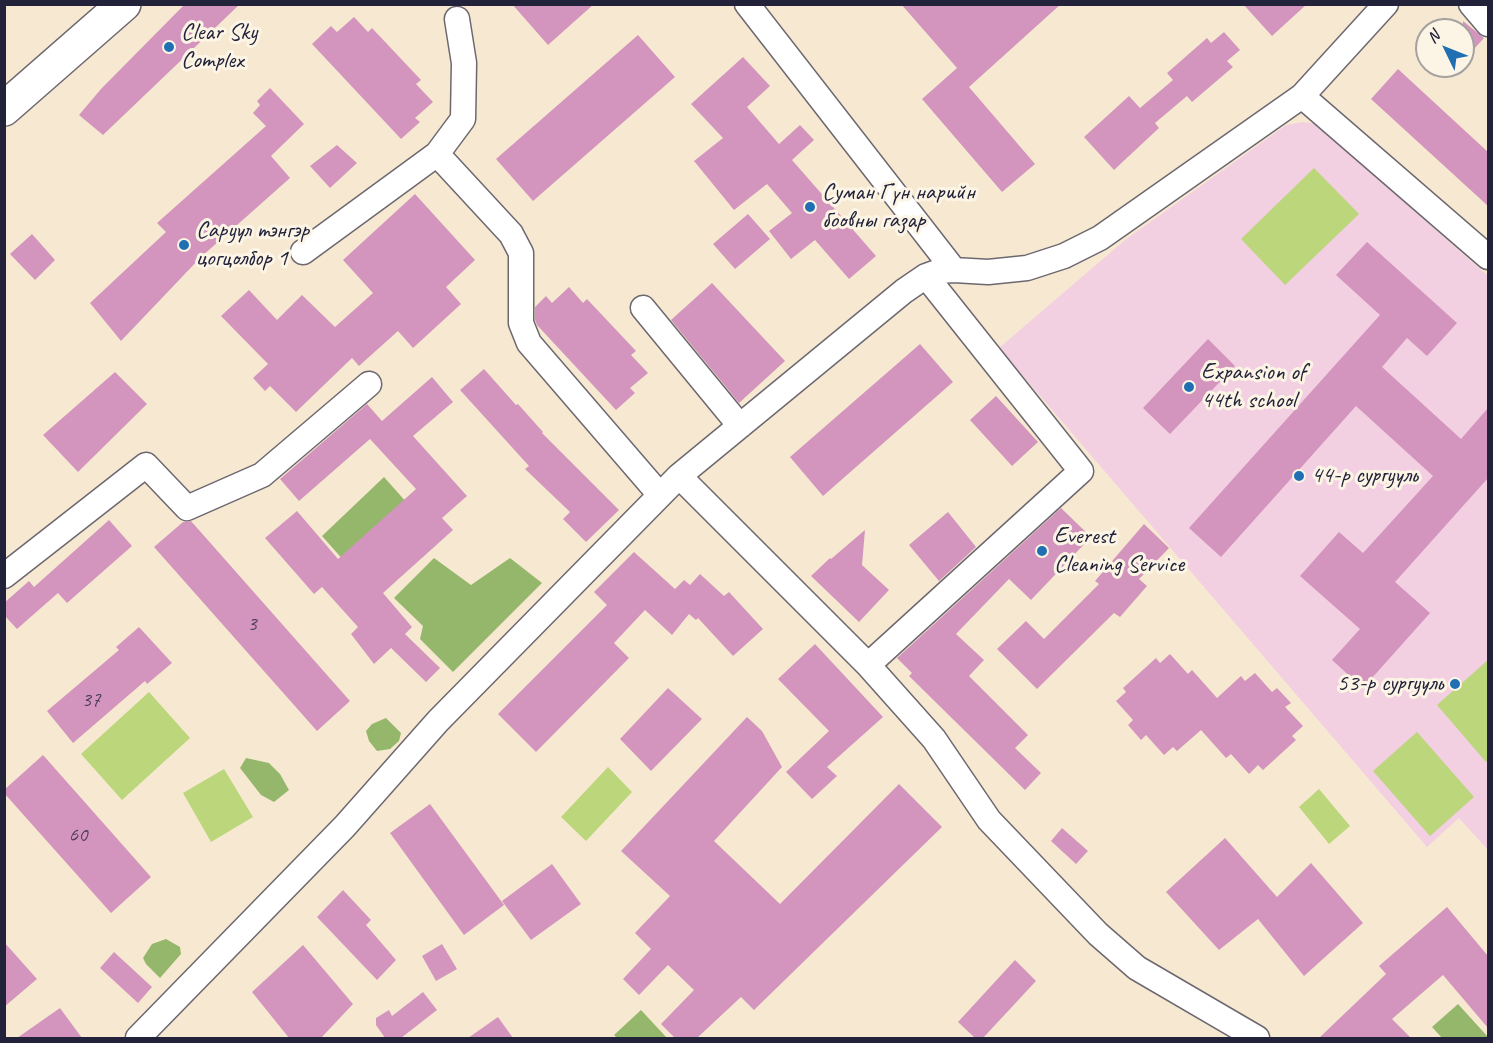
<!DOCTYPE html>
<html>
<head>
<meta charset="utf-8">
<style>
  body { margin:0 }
  #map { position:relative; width:1493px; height:1043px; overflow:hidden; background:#f7e9d1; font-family:Caveat,sans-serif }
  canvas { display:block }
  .frame { position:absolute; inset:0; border:6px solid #22223b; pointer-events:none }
  .north { position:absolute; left:1415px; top:18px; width:60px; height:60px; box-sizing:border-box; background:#fcf5e5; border:2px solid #a5a1a1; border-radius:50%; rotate:313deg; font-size:16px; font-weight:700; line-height:24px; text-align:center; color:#22223b }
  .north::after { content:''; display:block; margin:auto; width:21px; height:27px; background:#1f6fb2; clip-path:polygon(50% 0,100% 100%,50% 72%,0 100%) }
</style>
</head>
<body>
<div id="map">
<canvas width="1493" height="1043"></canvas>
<div class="frame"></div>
<div class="north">N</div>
</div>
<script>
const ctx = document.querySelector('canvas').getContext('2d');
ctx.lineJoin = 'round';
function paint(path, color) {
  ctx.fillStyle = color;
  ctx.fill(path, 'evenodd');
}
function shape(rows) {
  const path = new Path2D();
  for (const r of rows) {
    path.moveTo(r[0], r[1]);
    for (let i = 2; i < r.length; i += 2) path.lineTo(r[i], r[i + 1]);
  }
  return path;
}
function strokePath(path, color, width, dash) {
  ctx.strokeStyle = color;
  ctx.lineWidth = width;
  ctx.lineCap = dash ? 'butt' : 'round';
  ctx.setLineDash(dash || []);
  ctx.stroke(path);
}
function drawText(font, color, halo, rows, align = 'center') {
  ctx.font = font + ' Caveat,sans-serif';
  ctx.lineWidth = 6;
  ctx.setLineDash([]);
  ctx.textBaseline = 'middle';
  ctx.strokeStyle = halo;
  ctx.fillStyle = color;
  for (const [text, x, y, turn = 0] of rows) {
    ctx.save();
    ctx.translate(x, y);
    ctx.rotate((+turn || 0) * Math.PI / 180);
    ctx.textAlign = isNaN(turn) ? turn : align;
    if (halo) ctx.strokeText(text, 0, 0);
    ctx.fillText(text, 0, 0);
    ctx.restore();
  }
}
paint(shape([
  [1303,122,1316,124,1488,276,1488,850,1459,818,1427,847,999,348,1125,240,1286,125]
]), '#f2cfe1');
paint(shape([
  [1314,168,1359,214,1285,285,1241,239],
  [1488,660,1488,760,1486,762,1437,705],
  [149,692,190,738,122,800,81,754],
  [1417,732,1474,797,1430,836,1373,771],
  [608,767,632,792,586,841,561,817],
  [224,769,253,817,211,842,183,793],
  [1319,789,1350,826,1329,844,1299,807]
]), '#bcd67b');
paint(shape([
  [384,477,408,504,345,562,322,536],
  [434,558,471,585,510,558,542,583,453,672,420,639,423,626,394,598],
  [386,718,401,733,399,741,390,749,377,751,369,741,366,731,372,724],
  [246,758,269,763,280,774,289,790,274,802,261,795,240,768],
  [166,939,180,947,181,954,160,978,146,964,143,958,152,944],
  [1458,1004,1488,1037,1488,1038,1442,1038,1432,1027],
  [641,1010,667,1038,617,1038,614,1035]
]), '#95b76b');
paint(shape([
  [185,4,240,4,103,135,79,115,101,89],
  [512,4,594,4,548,45],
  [901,4,1061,4,969,87,1035,164,1002,192,922,99,957,68],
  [1243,4,1307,4,1272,36],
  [354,17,368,32,372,28,421,80,416,84,433,102,415,118,420,122,401,139,312,44,331,26,337,32],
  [1463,21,1484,38,1463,61],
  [1224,32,1240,50,1227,61,1233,67,1192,102,1187,96,1155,123,1159,128,1114,170,1084,137,1129,96,1140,108,1173,80,1167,73,1207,38,1211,43],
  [638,35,675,77,533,201,496,159],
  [743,57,770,86,747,107,779,144,800,125,814,140,792,160,876,256,849,279,815,240,791,259,769,231,792,213,767,184,734,210,694,161,723,138,691,104],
  [1398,69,1488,152,1488,206,1371,99],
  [270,88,304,124,271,156,290,178,201,257,121,341,90,303,166,232,157,223,266,126,253,113,260,105,257,101],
  [337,145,357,163,330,188,310,166],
  [415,194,475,260,446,287,461,304,413,348,398,331,359,366,352,358,296,412,270,386,265,391,253,378,268,364,221,316,249,290,277,320,302,295,335,327,373,293,343,260],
  [748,214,770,239,735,269,713,244],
  [32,234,55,260,35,280,10,254],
  [1367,242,1457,323,1427,356,1407,338,1382,367,1461,439,1488,408,1488,478,1395,582,1430,613,1363,688,1332,660,1360,629,1300,576,1339,532,1363,553,1433,476,1356,406,1221,557,1189,528,1380,315,1336,275],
  [712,283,785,361,739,403,671,320],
  [569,287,583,303,587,299,636,351,631,355,648,373,630,388,635,393,616,410,537,325,535,320,535,307,546,296,552,303],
  [1208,339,1235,366,1170,434,1143,408],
  [920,344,953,382,823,496,790,457],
  [484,369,516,405,518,404,543,432,542,433,619,510,586,542,563,519,570,512,525,469,529,466,460,390],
  [115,372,147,404,78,472,43,435],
  [432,377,453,402,413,436,467,496,442,518,453,530,383,593,412,627,405,634,440,668,426,682,391,648,374,664,351,634,358,627,322,587,314,594,265,538,297,511,338,559,416,489,370,439,299,501,280,479,367,404,382,421],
  [996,396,1038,442,1012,466,970,420],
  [1061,508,1091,537,1031,600,1009,579,956,634,984,660,969,676,1028,735,1015,748,1041,773,1025,790,909,676,912,673,897,658],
  [948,512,976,547,939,581,909,545],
  [109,520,132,546,67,603,58,593,17,629,4,615,4,603,29,581,34,587],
  [191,521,350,701,317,731,154,547,183,522],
  [1144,524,1169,548,1139,579,1147,586,1120,617,1114,613,1037,689,997,649,1026,621,1044,639,1099,584,1095,581],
  [865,530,862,565,889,590,859,622,811,576,830,558,831,559],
  [634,552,675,589,684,580,690,585,700,574,724,596,729,592,763,629,733,656,698,618,696,620,689,614,672,635,645,610,614,643,629,658,536,752,498,714,607,605,594,592],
  [139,627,172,663,147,684,145,681,73,743,47,711,119,650,116,647],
  [815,644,883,717,827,767,837,776,812,799,786,772,829,731,778,679],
  [1170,654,1188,674,1192,670,1217,698,1241,676,1245,681,1255,673,1272,692,1277,688,1291,703,1285,707,1303,726,1292,736,1296,740,1263,770,1258,765,1249,774,1231,754,1226,758,1201,730,1177,751,1173,747,1164,755,1146,735,1141,740,1128,725,1133,720,1116,701,1126,692,1123,688,1156,658,1160,663],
  [668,688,702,719,651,771,620,739],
  [747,717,762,731,782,767,714,841,780,904,899,784,942,827,754,1010,741,997,697,1038,675,1038,661,1024,694,990,668,965,639,995,623,979,651,949,635,933,670,896,621,851],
  [43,755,151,877,111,913,4,793,4,790],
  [430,804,504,905,464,935,390,833],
  [1062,828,1088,851,1076,864,1051,841],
  [1225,838,1277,897,1311,863,1363,923,1304,976,1258,919,1219,950,1166,892],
  [552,864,581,904,531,940,502,901],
  [343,890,371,920,366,925,396,960,377,980,317,917],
  [1447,907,1488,956,1488,1028,1443,975,1392,1019,1411,1038,1319,1038,1386,974,1379,966],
  [4,942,37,979,4,1007],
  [442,944,457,969,436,981,422,956],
  [303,945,353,1004,321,1038,289,1038,252,992],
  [114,952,152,987,138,1003,100,968],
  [1015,960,1036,981,983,1038,975,1038,958,1022],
  [423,992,437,1010,401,1038,385,1038,376,1025,376,1018,389,1010,392,1016],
  [60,1008,82,1038,17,1038],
  [498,1017,513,1038,468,1038]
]), '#d395bd');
const street = shape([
  [747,4,954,270],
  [1471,4,1488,24],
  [1302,96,1488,257],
  [437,154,511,234,521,253,521,323,529,343,660,495],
  [303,252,437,154,463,119,464,63,457,19],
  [643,308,740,426],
  [679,476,868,665,934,739,989,820,1098,934,1137,968,1257,1038],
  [4,576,146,465,187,508,262,475,369,384],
  [868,665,1081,471,926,276],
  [138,1038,345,826,438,721,679,476,904,291,926,276,940,271,954,270,988,272,1027,268,1064,256,1100,238,1302,96,1386,4]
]);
const secondary = shape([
  [4,109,124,4]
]);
strokePath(street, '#6d6870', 27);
strokePath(secondary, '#6d6870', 36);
strokePath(street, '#fff', 24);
strokePath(secondary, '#fff', 33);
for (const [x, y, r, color] of [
  [169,47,6,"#1f6fb2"],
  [810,207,6,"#1f6fb2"],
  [184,245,6,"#1f6fb2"],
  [1189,387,6,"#1f6fb2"],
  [1299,476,6,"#1f6fb2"],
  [1042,551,6,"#1f6fb2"],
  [1455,684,6,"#1f6fb2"]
]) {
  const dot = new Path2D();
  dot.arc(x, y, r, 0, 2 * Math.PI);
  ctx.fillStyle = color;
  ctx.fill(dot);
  strokePath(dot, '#fcf5e5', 2);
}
drawText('21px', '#4e3f5c', null, [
  ["3",252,624],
  ["37",91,700],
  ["60",78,835]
]);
drawText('24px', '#22223b', '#fcf5e5', [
  ["Clear Sky",181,33],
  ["Complex",181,61],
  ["Суман Гүн нарийн",822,193],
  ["боовны газар",822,221],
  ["Саруул тэнгэр",196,231],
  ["цогцолбор 1",196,259],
  ["Expansion of",1201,373],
  ["44th school",1201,401],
  ["44-р сургууль",1311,476],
  ["Everest",1054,537],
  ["Cleaning Service",1054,565],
  ["53-р сургууль",1443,684,"right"]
], 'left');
</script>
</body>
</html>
